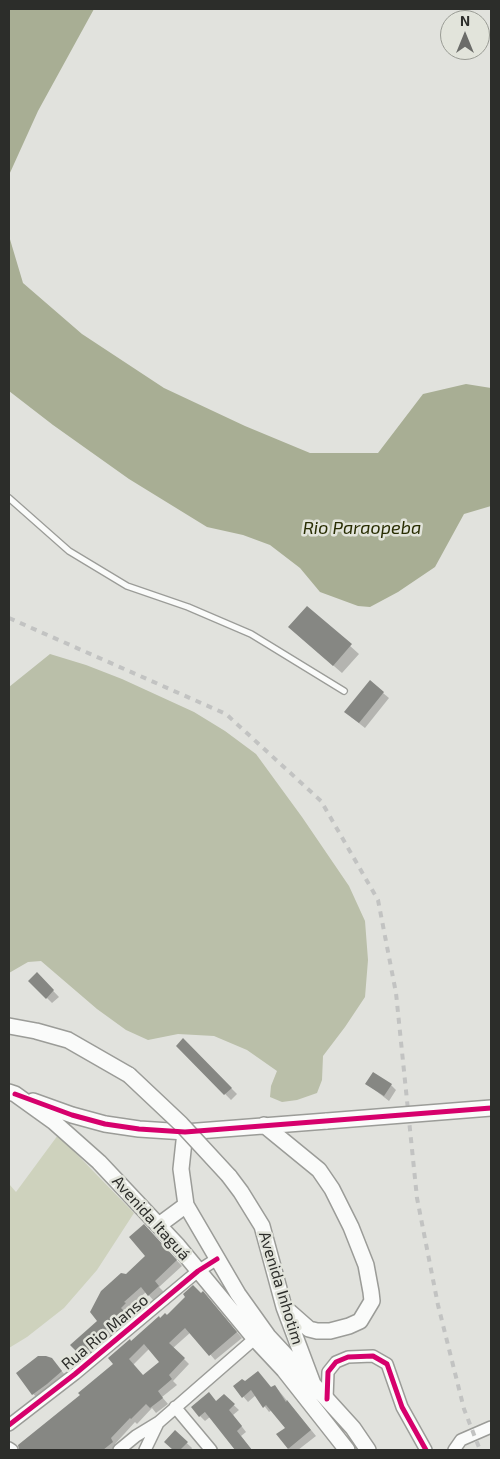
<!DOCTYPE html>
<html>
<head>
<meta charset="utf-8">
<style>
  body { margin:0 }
  #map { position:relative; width:500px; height:1459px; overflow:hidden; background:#e1e2dd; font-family:"Exo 2",sans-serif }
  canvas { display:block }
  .frame { position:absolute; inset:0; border:10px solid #2c2d2a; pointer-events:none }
  .north { position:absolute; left:440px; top:10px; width:50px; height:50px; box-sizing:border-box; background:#e2e4db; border:1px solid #999b94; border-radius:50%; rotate:0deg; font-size:14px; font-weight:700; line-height:20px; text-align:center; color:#2c2d2a }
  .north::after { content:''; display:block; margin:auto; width:18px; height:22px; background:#6b6c69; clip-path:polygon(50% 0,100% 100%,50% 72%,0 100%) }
</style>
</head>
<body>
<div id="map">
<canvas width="500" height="1459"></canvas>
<div class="frame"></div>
<div class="north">N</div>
</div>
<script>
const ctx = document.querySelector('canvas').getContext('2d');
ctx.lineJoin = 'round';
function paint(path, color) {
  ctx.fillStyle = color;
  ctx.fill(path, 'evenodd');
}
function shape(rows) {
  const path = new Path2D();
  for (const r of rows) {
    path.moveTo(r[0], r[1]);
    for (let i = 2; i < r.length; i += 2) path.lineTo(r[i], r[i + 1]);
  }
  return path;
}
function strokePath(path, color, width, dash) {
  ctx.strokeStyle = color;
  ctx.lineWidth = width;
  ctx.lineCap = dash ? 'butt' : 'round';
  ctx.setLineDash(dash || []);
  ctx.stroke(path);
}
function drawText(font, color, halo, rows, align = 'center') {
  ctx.font = font + ' "Exo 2",sans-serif';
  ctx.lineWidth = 5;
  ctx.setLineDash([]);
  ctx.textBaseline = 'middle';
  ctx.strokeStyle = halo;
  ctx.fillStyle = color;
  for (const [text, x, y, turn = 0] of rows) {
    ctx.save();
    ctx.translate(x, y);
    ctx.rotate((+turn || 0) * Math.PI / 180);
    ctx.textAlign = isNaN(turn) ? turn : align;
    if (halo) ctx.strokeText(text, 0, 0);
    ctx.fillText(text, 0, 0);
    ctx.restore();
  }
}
paint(shape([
  [58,1135,134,1213,97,1270,64,1308,27,1337,9,1348,9,1184,16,1192]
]), '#ced2bd');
paint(shape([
  [50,654,86,665,122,679,194,712,225,731,256,754,302,817,349,886,365,921,368,960,365,997,345,1027,323,1056,322,1080,317,1093,297,1100,282,1102,270,1097,271,1086,277,1071,247,1050,214,1036,178,1034,148,1040,126,1030,97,1009,41,961,28,962,9,973,9,687]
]), '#babfa9');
paint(shape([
  [11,9,94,9,38,111,9,175,9,10],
  [9,236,23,283,82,334,164,388,245,426,310,453,378,453,423,394,466,384,491,388,491,506,464,514,435,567,398,592,370,607,358,606,320,592,300,568,270,545,243,535,207,527,129,479,53,425,9,391]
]), '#a8ae94');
paint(shape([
  [307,607,359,654,342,673,298,635],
  [383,693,389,698,365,728,351,717],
  [37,974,59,997,52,1003,30,981],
  [183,1040,237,1094,231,1100,178,1046],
  [367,1084,391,1085,396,1090,389,1101],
  [144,1226,182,1266,159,1287,164,1292,154,1301,146,1292,129,1308,130,1309,125,1314,129,1318,107,1338,106,1344,87,1361,72,1345,99,1321,127,1276,147,1256],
  [201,1295,208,1298,242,1338,215,1360,191,1332,173,1348,189,1364,173,1381,177,1385,162,1397,168,1404,156,1413,152,1408,137,1424,135,1422,115,1444,118,1448,114,1450,24,1450,20,1446,82,1395,115,1364,131,1342,160,1319],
  [149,1349,161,1362,143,1376,133,1365],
  [57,1366,67,1377,39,1399,33,1394],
  [275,1386,316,1436,298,1450,288,1450,289,1449,278,1434,286,1428,272,1410,269,1412,256,1395,248,1402,235,1387,271,1388],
  [224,1396,239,1410,233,1415,246,1432,241,1436,252,1450,237,1450,210,1417,205,1421,200,1416],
  [175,1432,192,1448,191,1450,174,1450,165,1442]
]), '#0003');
paint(shape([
  [307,606,352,644,333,666,288,627],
  [370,680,384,692,359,723,344,712],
  [37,972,54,990,46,999,28,981],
  [183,1038,232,1088,224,1095,176,1046],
  [373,1072,392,1084,384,1096,365,1084],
  [144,1224,177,1260,155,1281,159,1286,148,1296,141,1287,124,1302,126,1303,121,1308,125,1312,102,1333,101,1339,81,1356,70,1345,97,1321,90,1312,101,1291,121,1273,126,1274,145,1256,129,1237],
  [193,1285,201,1293,203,1291,237,1332,209,1356,185,1328,169,1343,185,1358,169,1375,172,1379,158,1391,163,1398,150,1408,146,1404,131,1419,130,1418,111,1438,113,1442,103,1450,19,1450,18,1445,80,1395,78,1393,113,1364,108,1358,130,1339,131,1341,159,1316,160,1318,165,1313,167,1315,185,1297,183,1294],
  [144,1344,159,1362,143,1375,129,1359],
  [38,1356,46,1356,52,1358,62,1371,47,1384,32,1395,16,1373],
  [258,1371,271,1387,275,1385,286,1402,287,1400,311,1430,288,1449,276,1434,285,1428,266,1405,263,1408,251,1390,242,1398,233,1386,242,1379,245,1381],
  [209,1392,216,1401,224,1394,235,1404,229,1410,242,1426,237,1431,252,1450,235,1450,205,1412,199,1417,191,1407],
  [175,1430,188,1442,180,1450,173,1450,164,1442]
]), '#868783');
const lane = shape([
  [9,498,69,551,127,586,188,607,251,634,344,691]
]);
const street = shape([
  [327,1399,328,1372,336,1362,348,1357,373,1356,387,1364,402,1407,426,1450],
  [175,1407,211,1450],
  [9,1425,75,1374,198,1271,217,1259],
  [9,1448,12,1450],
  [119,1450,136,1436,159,1422,260,1334],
  [145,1450,158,1423],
  [454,1450,461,1440,491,1427]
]);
const secondary = shape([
  [9,1026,36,1031,68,1040,129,1075],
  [9,1092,15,1094,54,1122,99,1162,178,1246,255,1339,284,1370,347,1450],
  [33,1101,72,1115,105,1124,139,1129,185,1132,327,1121],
  [264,1125,319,1170,332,1189,351,1227,366,1265,371,1292,372,1301,360,1321,349,1326,330,1331,317,1331,309,1329,284,1307],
  [185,1132,181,1169,186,1205,238,1294,268,1336,307,1378],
  [229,1176,241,1192,262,1226,284,1307,313,1384,353,1428,368,1450],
  [159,1225,186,1205]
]);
strokePath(lane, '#9b9c98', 8);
strokePath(street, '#9b9c98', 14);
strokePath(secondary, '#9b9c98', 18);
strokePath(lane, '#fafbfa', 5.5);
strokePath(street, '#fafbfa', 11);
strokePath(secondary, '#fafbfa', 15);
strokePath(shape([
  [9,618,226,714,321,801,378,900,396,993,417,1198,438,1305,464,1409,480,1450]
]), '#c2c3c2', 4, [6, 6]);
const secondaryBridge = shape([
  [129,1075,181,1124,229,1176],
  [327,1121,491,1108]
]);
strokePath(secondaryBridge, '#9b9c98', 18, []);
strokePath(secondaryBridge, '#fafbfa', 15);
strokePath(shape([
  [15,1094,72,1115,105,1124,139,1129,185,1132,491,1108],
  [327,1399,328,1372,336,1362,348,1357,373,1356,387,1364,402,1407,426,1450],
  [9,1425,75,1374,198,1271,217,1259]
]), '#d6006c', 5);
drawText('16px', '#2c2d2a', '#e2e4db', [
  ["Avenida Itaguá",151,1218,48],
  ["Avenida Inhotim",281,1288,73],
  ["Rua Rio Manso",105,1332,-40]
]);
drawText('italic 18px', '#282d02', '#e2e4db', [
  ["Rio Paraopeba",362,528]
]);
</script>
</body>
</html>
